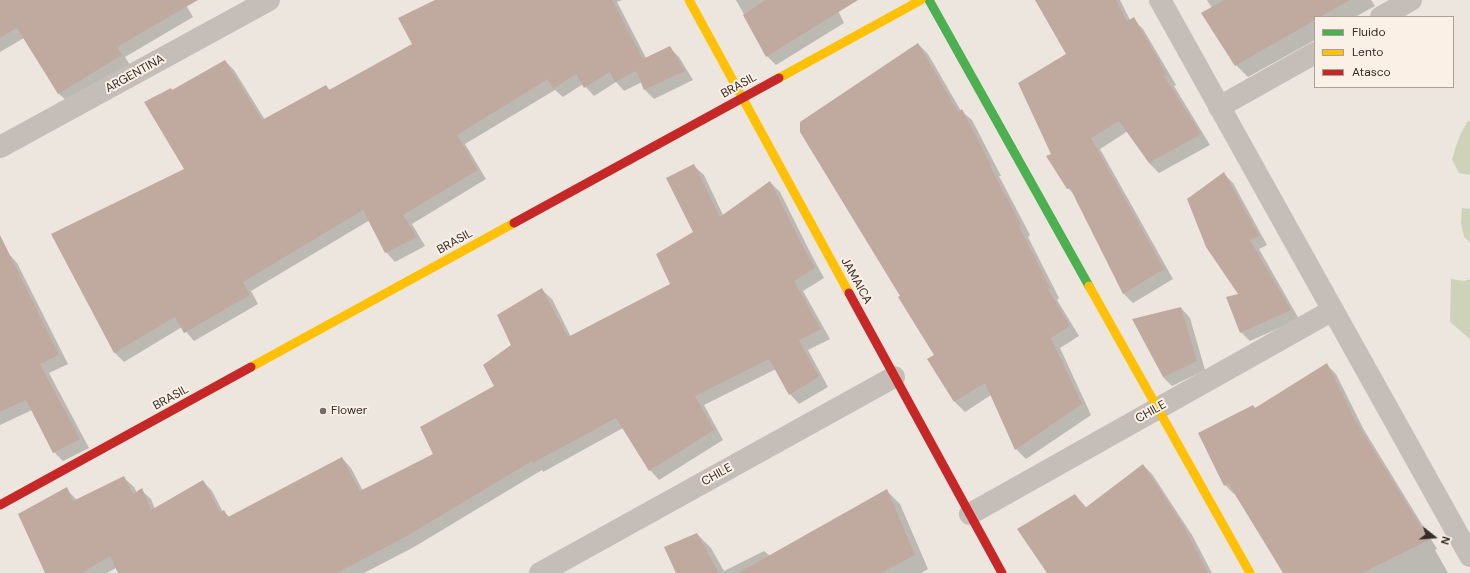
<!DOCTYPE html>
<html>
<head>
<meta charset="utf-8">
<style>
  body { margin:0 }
  #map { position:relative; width:1470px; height:573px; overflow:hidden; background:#ece6df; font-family:"DM Sans",sans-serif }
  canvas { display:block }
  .legend { position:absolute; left:1314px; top:16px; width:140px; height:72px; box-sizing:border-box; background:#faf0e6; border:1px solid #aca199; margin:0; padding:5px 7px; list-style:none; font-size:12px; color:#362b26 }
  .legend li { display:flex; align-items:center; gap:8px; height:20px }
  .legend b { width:20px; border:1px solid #aca199 }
  .north { position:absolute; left:1414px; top:517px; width:40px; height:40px; -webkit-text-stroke:3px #faf0e6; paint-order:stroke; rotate:107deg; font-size:11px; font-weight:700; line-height:16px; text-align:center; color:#362b26 }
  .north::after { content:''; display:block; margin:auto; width:14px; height:18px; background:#362b26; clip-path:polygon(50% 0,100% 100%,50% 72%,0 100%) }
</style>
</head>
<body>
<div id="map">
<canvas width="1470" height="573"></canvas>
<ul class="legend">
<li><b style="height:5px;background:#4caf50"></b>Fluido</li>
<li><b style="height:5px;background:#ffc107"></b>Lento</li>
<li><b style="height:5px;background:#c62828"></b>Atasco</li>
</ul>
<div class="north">N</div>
</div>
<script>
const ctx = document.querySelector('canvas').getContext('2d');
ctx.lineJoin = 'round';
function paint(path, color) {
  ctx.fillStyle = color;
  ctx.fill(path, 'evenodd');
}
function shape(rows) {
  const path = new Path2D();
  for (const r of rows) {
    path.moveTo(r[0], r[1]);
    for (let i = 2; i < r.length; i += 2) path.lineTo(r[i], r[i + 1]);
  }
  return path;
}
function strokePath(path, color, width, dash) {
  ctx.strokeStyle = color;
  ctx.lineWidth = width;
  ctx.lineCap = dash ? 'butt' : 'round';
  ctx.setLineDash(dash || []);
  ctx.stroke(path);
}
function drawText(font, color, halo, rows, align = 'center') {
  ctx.font = font + ' "DM Sans",sans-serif';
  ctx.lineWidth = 4;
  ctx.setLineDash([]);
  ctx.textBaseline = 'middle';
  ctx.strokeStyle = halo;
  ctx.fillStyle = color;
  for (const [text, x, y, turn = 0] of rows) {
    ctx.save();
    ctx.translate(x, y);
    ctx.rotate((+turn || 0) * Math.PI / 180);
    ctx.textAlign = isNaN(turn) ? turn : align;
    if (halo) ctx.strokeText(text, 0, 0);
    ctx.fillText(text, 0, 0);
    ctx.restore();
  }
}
paint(shape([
  [1468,121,1470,121,1470,175,1459,173,1452,160,1456,146,1461,133],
  [1462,208,1470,209,1470,242,1464,237,1461,223],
  [1451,279,1464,281,1470,279,1470,339,1450,322]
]), '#cdd2b8');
paint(shape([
  [0,0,183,0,193,17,125,57,130,65,68,102,58,93,24,38,0,52],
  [437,0,622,0,617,2,646,58,669,47,679,57,693,80,654,99,645,90,642,82,624,91,616,82,594,96,583,84,563,97,555,90,465,144,486,179,412,224,425,246,395,262,386,252,370,220,251,291,258,304,194,341,182,327,124,362,115,353,52,234,185,170,171,89,173,91,225,61,234,70,265,120,326,86,330,90,414,45],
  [736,0,833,0,844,23,776,65,767,56],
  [1036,0,1120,0,1130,20,1133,19,1143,29,1176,85,1174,86,1210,145,1159,173,1149,163,1128,131,1100,149,1173,279,1133,303,1123,293,1074,194,1068,188,1052,154,1068,55],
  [1207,0,1371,0,1375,6,1355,17,1315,17,1315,40,1248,77,1236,65,1212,8],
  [918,44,928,54,961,111,972,120,1001,176,999,176,1030,235,1028,237,1059,298,1057,300,1079,336,1060,348,1091,415,1026,459,1016,449,991,395,965,412,955,402,935,356,902,296],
  [694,166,704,175,723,215,770,182,780,192,811,254,824,278,803,291,830,339,808,350,828,387,799,404,790,394,776,369,704,405,723,440,659,480,650,470,623,428,543,472,542,470,414,547,364,573,119,573,116,568,107,573,46,573,66,489,77,500,124,478,134,487,137,493,141,490,151,499,155,509,203,481,212,491,223,512,230,517,342,458,351,468,363,491,434,455,495,386,512,345,542,290,552,299,571,337,671,284,695,233],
  [1224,174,1233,183,1267,245,1259,249,1299,319,1250,341,1241,332,1240,295],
  [8,253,17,263,68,364,49,373,89,448,63,461,54,452,32,410,0,425,0,256],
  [1181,308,1190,318,1205,370,1172,386,1163,377],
  [1327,365,1336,374,1364,430,1437,549,1435,550,1448,573,1285,573,1236,493,1234,494,1225,485,1200,434,1255,409],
  [1143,465,1152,474,1192,535,1212,573,1048,573,1075,495,1087,508],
  [886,490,900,504,928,569,921,573,677,573,697,534,711,548,724,571,764,551,770,556]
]), '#0003');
paint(shape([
  [0,0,198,0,117,47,122,55,58,94,17,28,0,38],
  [435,0,612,0,643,59,670,46,685,71,644,90,636,71,615,82,610,72,584,88,576,74,553,89,548,79,457,135,478,170,403,215,417,237,385,253,363,210,243,282,250,295,184,333,175,317,114,353,51,234,184,169,144,102,171,88,172,90,225,60,262,120,326,85,329,90,412,44,398,18],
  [765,0,858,0,766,57,743,15],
  [1035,0,1116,0,1127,21,1134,17,1167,75,1164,76,1201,134,1149,163,1119,121,1091,138,1164,269,1123,294,1070,188,1067,189,1046,156,1051,154,1018,83,1066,54],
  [1224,0,1350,0,1320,17,1315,17,1315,20,1235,66,1201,13],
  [918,43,958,112,962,109,991,165,990,166,1021,225,1019,226,1050,288,1048,289,1070,326,1051,338,1082,404,1015,450,985,383,954,402,927,359,934,355,898,297,900,296,800,132,800,122],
  [694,164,720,217,770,181,801,243,815,268,794,281,821,329,799,340,819,377,789,395,769,359,695,396,714,430,649,471,616,418,533,463,532,461,407,536,337,573,118,573,110,556,82,573,45,573,18,514,67,487,73,501,124,476,133,494,142,488,151,510,203,480,220,512,224,510,228,517,342,457,360,491,433,454,420,427,494,386,483,365,511,345,497,315,542,288,568,337,670,284,656,254,693,232,666,178],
  [1224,172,1259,236,1250,240,1291,310,1240,333,1226,297,1238,294,1206,247,1187,199],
  [0,235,59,355,40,364,80,439,53,453,26,400,0,412],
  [1181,307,1197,361,1163,377,1132,319],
  [1327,363,1355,420,1429,540,1362,573,1283,573,1228,483,1224,486,1198,433,1253,405,1255,408],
  [1143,464,1183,525,1208,573,1047,573,1017,529,1075,494,1085,508],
  [887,489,915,555,881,573,738,573],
  [697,533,719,573,676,573,664,547]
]), '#c0aaa0');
strokePath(shape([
  [1160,0,1470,556],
  [1381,17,1411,0],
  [1219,107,1315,53],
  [0,147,269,0],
  [970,514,1333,310],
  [540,573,894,377]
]), '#c5beb8', 22);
strokePath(shape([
  [929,0,1089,286]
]), '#4caf50', 9);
strokePath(shape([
  [689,0,849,293],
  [779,78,921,0],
  [1089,286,1250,573],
  [251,367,514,223]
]), '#ffc107', 9);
strokePath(shape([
  [514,223,779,78],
  [849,293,1002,573],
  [0,505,251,367]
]), '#c62828', 9);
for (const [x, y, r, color] of [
  [323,411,4,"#766c67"]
]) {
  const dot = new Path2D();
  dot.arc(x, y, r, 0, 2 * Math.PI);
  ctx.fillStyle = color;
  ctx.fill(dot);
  strokePath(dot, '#faf0e6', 1.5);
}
drawText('12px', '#362b26', '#faf0e6', [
  ["ARGENTINA",135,74,-29],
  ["BRASIL",739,86,-29],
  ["BRASIL",455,242,-29],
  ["JAMAICA",856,281,61],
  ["BRASIL",171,398,-29],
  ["CHILE",1151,412,-29],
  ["CHILE",717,475,-29]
]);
drawText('12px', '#362b26', '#faf0e6', [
  ["Flower",331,411]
], 'left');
</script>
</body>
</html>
